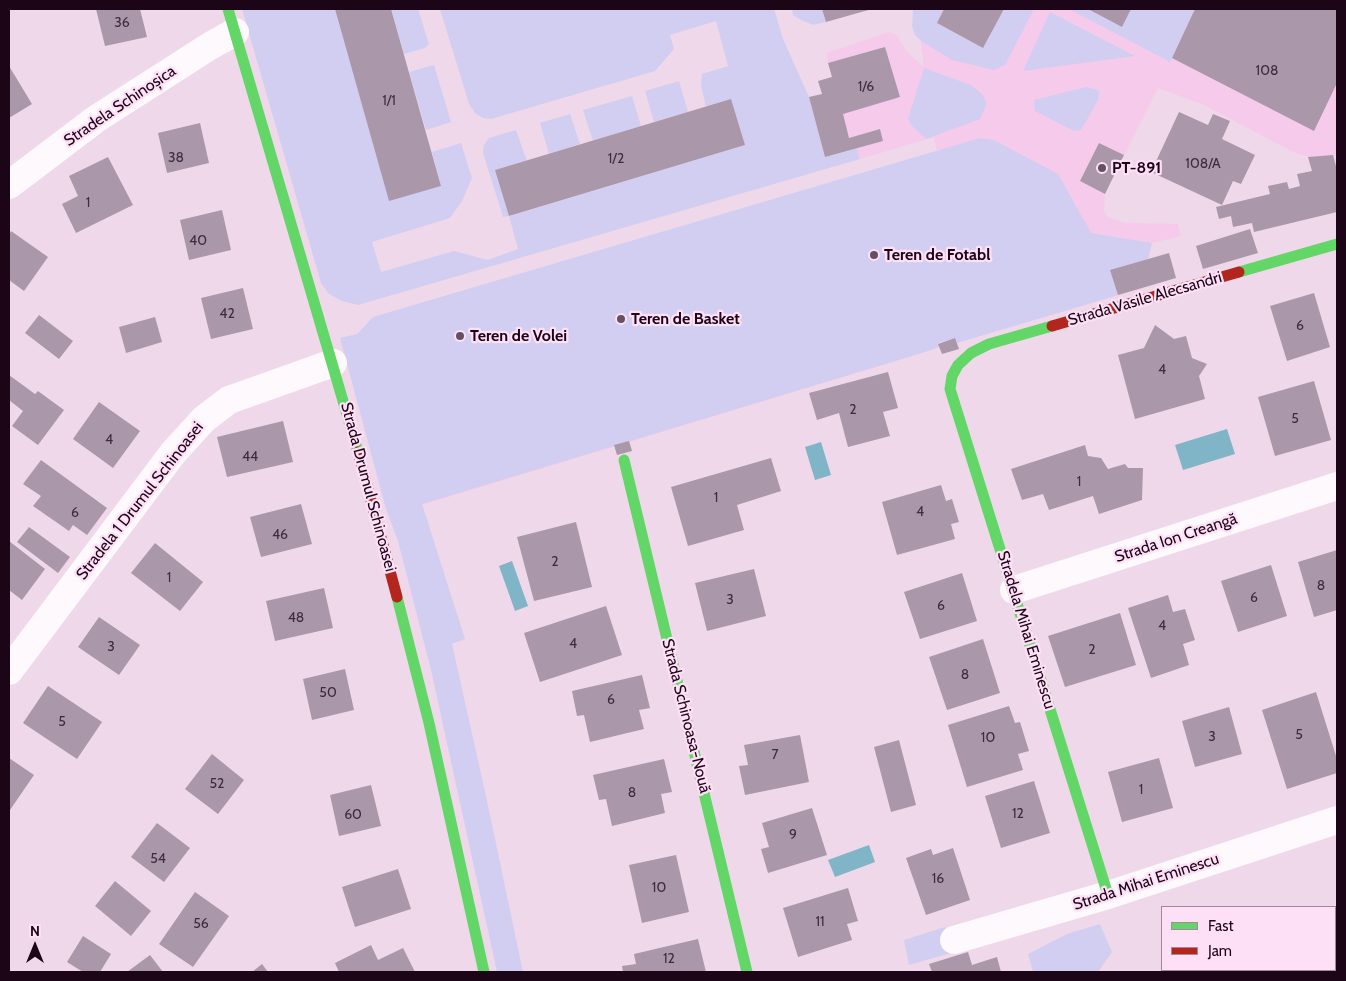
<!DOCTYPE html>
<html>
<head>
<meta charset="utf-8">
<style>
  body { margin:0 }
  #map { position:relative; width:1346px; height:981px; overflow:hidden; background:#efd8e9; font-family:Cabin,sans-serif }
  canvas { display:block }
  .frame { position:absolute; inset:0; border:10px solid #1d0518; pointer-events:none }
  .legend { position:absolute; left:1161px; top:906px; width:175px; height:65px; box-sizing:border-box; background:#fee0f6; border:1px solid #a4889d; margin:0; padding:6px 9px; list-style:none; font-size:15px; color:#1d0518 }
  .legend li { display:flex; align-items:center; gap:10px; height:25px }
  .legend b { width:25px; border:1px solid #a4889d }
  .north { position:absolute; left:10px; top:921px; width:50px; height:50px; -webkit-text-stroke:4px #fee0f6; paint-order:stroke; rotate:0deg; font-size:14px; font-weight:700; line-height:20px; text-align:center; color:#1d0518 }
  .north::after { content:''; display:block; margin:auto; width:18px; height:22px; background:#1d0518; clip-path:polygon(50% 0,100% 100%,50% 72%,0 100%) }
</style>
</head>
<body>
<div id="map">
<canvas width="1346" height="981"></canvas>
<div class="frame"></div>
<ul class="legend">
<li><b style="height:6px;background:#63d668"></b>Fast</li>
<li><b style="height:6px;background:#b3261e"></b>Jam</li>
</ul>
<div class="north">N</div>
</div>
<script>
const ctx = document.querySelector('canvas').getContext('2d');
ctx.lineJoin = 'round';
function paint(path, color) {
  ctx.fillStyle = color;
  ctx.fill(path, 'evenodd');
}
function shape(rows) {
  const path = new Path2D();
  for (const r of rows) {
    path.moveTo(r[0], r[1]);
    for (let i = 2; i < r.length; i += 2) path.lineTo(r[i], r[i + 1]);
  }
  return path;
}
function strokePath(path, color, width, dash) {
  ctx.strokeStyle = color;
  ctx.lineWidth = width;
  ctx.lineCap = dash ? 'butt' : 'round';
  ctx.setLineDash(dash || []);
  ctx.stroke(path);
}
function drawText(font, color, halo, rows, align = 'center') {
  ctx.font = font + ' Cabin,sans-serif';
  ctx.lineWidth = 4.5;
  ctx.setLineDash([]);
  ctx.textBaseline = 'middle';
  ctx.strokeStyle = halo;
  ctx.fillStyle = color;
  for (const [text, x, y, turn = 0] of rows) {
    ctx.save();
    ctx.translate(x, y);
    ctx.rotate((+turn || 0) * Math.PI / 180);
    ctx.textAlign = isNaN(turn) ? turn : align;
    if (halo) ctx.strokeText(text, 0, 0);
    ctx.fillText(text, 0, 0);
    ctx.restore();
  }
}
paint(shape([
  [924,9,1337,9,1337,155,1308,157,1291,151,1204,105,1158,88,1124,155,1099,143,1080,181,1105,194,1104,211,1108,217,1126,223,1178,224,1181,236,1152,243,1148,259,1156,284,957,343,955,338,938,343,939,347,925,352,402,511,373,317,937,152,934,137,860,159,857,148,883,141,880,130,849,138,828,63,827,53,889,32,897,35,906,51,924,67,918,21]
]), '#f6caeb');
paint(shape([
  [242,9,335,9,389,200,441,186,432,152,461,143,472,178,462,201,450,218,372,242,381,272,454,251,488,260,518,249,509,216,503,217,483,153,484,145,489,138,516,130,527,161,495,170,510,216,745,145,731,100,706,107,701,86,702,74,728,66,716,21,670,35,674,49,655,71,491,119,483,118,476,114,469,104,440,9,774,9,783,39,809,97,825,157,857,148,860,159,358,305,342,301,329,294,321,283],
  [391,9,418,9,429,44,425,48,404,54],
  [792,9,822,9,826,22,813,25,801,20,793,15],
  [913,9,944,9,937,23,983,48,1004,9,1034,9,1005,65,994,70,952,60,921,41,915,35,912,26],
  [1069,9,1088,9,1122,27,1131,9,1195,9,1170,62],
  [1050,12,1135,56,1023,71],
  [434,65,451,122,426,130,409,72],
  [924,68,971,85,982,94,987,103,980,119,926,139,912,126,908,119],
  [679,81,688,112,654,122,645,91],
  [1086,87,1098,90,1099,94,1098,100,1081,130,1074,131,1035,111,1034,100],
  [632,96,641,126,593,141,583,110],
  [570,114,580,144,549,154,540,123],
  [980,138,994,140,1058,174,1091,233,1152,243,1148,259,1111,270,1118,295,957,343,955,338,938,343,939,347,925,352,422,504,465,639,452,644,486,796,523,972,497,972,431,670,398,541,386,509,340,338,357,334,373,317],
  [1100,924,1112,952,1098,972,1033,972,1028,954,1067,934],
  [945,927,954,952,909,965,904,940]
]), '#d2cef1');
paint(shape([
  [1227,429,1235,454,1183,470,1175,445],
  [821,442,831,475,815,480,805,447],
  [512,561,528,606,515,611,499,566],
  [869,845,875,862,835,877,828,860]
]), '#80b4c7');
paint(shape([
  [96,9,140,9,147,37,105,46],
  [335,9,391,9,441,186,389,201],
  [822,9,872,9,826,22],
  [944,9,1004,9,983,48,937,23],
  [1088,9,1131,9,1122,27],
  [1195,9,1337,9,1337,83,1314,131,1172,58],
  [885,47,900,97,843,114,849,138,880,129,883,141,825,157,809,97,822,94,818,81,832,77,828,63],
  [9,66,32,104,9,118],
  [731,99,745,145,509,216,495,170],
  [1179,112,1208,125,1213,114,1230,121,1222,139,1255,155,1241,184,1233,181,1222,205,1151,172],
  [200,123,209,163,167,173,158,133],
  [1099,143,1124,155,1105,194,1080,181],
  [1333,155,1337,170,1337,212,1254,232,1252,223,1233,227,1231,216,1219,219,1216,207,1270,194,1268,186,1287,182,1289,189,1300,186,1297,174,1312,171,1308,157],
  [108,157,133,205,76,233,62,204,78,196,69,176],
  [222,210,231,250,189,260,180,220],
  [1250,229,1258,253,1203,269,1196,246],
  [11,231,48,257,24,291,9,280,9,235],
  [1169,253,1176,278,1118,295,1110,270],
  [243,288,253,329,211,339,201,298],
  [1314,293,1330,347,1287,361,1270,306],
  [39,315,73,341,59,359,25,333],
  [155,317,162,342,126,353,119,327],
  [1155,325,1174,339,1186,336,1192,358,1207,364,1199,376,1205,399,1135,419,1118,355,1144,348],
  [955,338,959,349,942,354,938,344],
  [888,372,898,408,883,412,890,436,848,447,839,413,817,420,809,393],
  [9,375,35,394,38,391,64,410,38,445,12,426,23,411,9,400],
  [1314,381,1331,440,1275,456,1258,397],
  [99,402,140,431,113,468,73,439],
  [283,421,293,462,227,477,217,437],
  [629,441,632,451,617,455,614,445],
  [1085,445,1088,456,1101,458,1108,469,1125,464,1128,468,1143,468,1142,500,1099,514,1093,496,1049,510,1043,494,1022,500,1011,469],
  [771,458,781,491,737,505,744,530,688,546,671,487],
  [41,460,107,508,87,535,73,525,69,531,33,506,41,496,23,484],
  [941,485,946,501,952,499,959,522,951,524,955,539,897,555,882,502],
  [301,504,312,544,261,557,250,517],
  [576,522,592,587,534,601,517,537],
  [29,527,70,557,58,573,17,542],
  [9,541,45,569,22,600,9,590],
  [155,543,203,582,180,611,131,573],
  [1337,550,1337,610,1314,617,1298,562],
  [1271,565,1287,616,1238,632,1221,581],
  [754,569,766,616,707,631,695,583],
  [962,573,977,621,920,639,904,592],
  [324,588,333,628,275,641,266,601],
  [1168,595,1173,612,1185,609,1195,640,1183,644,1189,665,1151,678,1128,608],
  [606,606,622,655,540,682,524,633],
  [1120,613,1136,665,1065,687,1048,636],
  [99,617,140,645,119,675,78,647],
  [983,639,1000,693,947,710,929,657],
  [345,669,354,710,312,720,303,679],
  [642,675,650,708,639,710,644,729,590,742,584,715,577,716,572,691],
  [48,686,102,722,77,759,23,723],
  [1316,692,1337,759,1337,773,1287,789,1262,710],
  [1009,706,1015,723,1020,722,1029,751,1018,754,1023,770,967,787,948,725],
  [1229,707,1242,754,1195,767,1182,721],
  [800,735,809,782,745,795,739,766,748,765,744,745],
  [899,740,916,805,891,812,874,747],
  [212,754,244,780,218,814,185,789],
  [9,758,34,775,10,810,9,809],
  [1159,758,1173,808,1122,822,1108,772],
  [664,759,672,792,661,794,665,813,612,826,606,799,599,800,593,775],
  [1034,781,1050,833,1001,848,985,796],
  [371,785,381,826,339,836,330,795],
  [812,808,827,855,768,873,761,849,769,847,762,823],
  [157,823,190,848,164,882,131,857],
  [953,848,970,900,926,915,906,858,931,849,933,855],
  [676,855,689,912,642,923,629,865],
  [398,869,411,909,355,927,342,887],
  [115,881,151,911,131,936,95,906],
  [848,888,858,921,847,924,852,940,798,957,783,908],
  [195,892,229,916,193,967,159,944],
  [83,936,111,954,100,972,83,972,67,962],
  [698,939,706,972,623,972,622,966,636,964,634,954],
  [371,945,378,960,403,948,415,972,339,972,335,963],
  [968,952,972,965,997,957,1001,972,932,972,929,964],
  [150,955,163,972,127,972],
  [262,964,268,972,252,972]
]), '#aa97aa');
strokePath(shape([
  [9,185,96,119,210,46,235,32],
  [1014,590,1337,486],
  [9,671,173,453,204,419,229,400,333,363],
  [954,940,1108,895,1337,820]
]), '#fdf9fc', 28);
strokePath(shape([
  [228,9,358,452],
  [1239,272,1337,244],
  [1052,326,989,344,971,353,958,365,952,376,950,389,1108,895],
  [624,460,747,972],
  [397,597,429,723,484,972]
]), '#63d668', 11);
strokePath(shape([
  [1052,326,1239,272],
  [358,452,397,597]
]), '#b3261e', 11);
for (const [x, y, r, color] of [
  [1102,168,5,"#664f61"],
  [874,255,5,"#664f61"],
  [621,319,5,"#664f61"],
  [460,336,5,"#664f61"]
]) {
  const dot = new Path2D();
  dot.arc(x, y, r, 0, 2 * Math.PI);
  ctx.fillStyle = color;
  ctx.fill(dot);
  strokePath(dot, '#fee0f6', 2);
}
drawText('14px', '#402a3c', null, [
  ["36",122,23],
  ["108",1267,71],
  ["1/6",866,87],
  ["1/1",389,101],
  ["38",176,158],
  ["1/2",616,159],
  ["108/A",1203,164],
  ["1",88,203],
  ["40",198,241],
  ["42",227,314],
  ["6",1300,326],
  ["4",1162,370],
  ["2",853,410],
  ["5",1295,419],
  ["4",109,440],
  ["44",250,457],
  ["1",1079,482],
  ["1",716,498],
  ["4",920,512],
  ["6",75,513],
  ["46",280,535],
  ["2",555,562],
  ["1",169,578],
  ["8",1321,586],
  ["6",1254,598],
  ["3",730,600],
  ["6",941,606],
  ["48",296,618],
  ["4",1162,626],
  ["4",573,644],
  ["3",111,647],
  ["2",1092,650],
  ["8",965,675],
  ["50",328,693],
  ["6",611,700],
  ["5",62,722],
  ["5",1299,735],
  ["3",1212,737],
  ["10",988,738],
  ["7",775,755],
  ["52",217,784],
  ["1",1141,790],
  ["8",632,793],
  ["12",1018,814],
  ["60",353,815],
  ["9",793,835],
  ["54",158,859],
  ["16",938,879],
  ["10",659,888],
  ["11",820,922],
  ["56",201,924],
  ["12",669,959]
]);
drawText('16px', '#1d0518', '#fee0f6', [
  ["Stradela Schinoșica",120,106,-34],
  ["Strada Vasile Alecsandri",1145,299,-16],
  ["Strada Drumul Schinoasei",368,487,75],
  ["Stradela 1 Drumul Schinoasei",140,501,-52],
  ["Strada Ion Creangă",1176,538,-18],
  ["Stradela Mihai Eminescu",1026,630,73],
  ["Strada Schinoasa-Nouă",686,716,76],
  ["Strada Mihai Eminescu",1146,882,-18]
]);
drawText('bold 16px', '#1d0518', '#fee0f6', [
  ["PT-891",1112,168],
  ["Teren de Fotabl",884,255],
  ["Teren de Basket",631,319],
  ["Teren de Volei",470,336]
], 'left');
</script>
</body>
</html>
